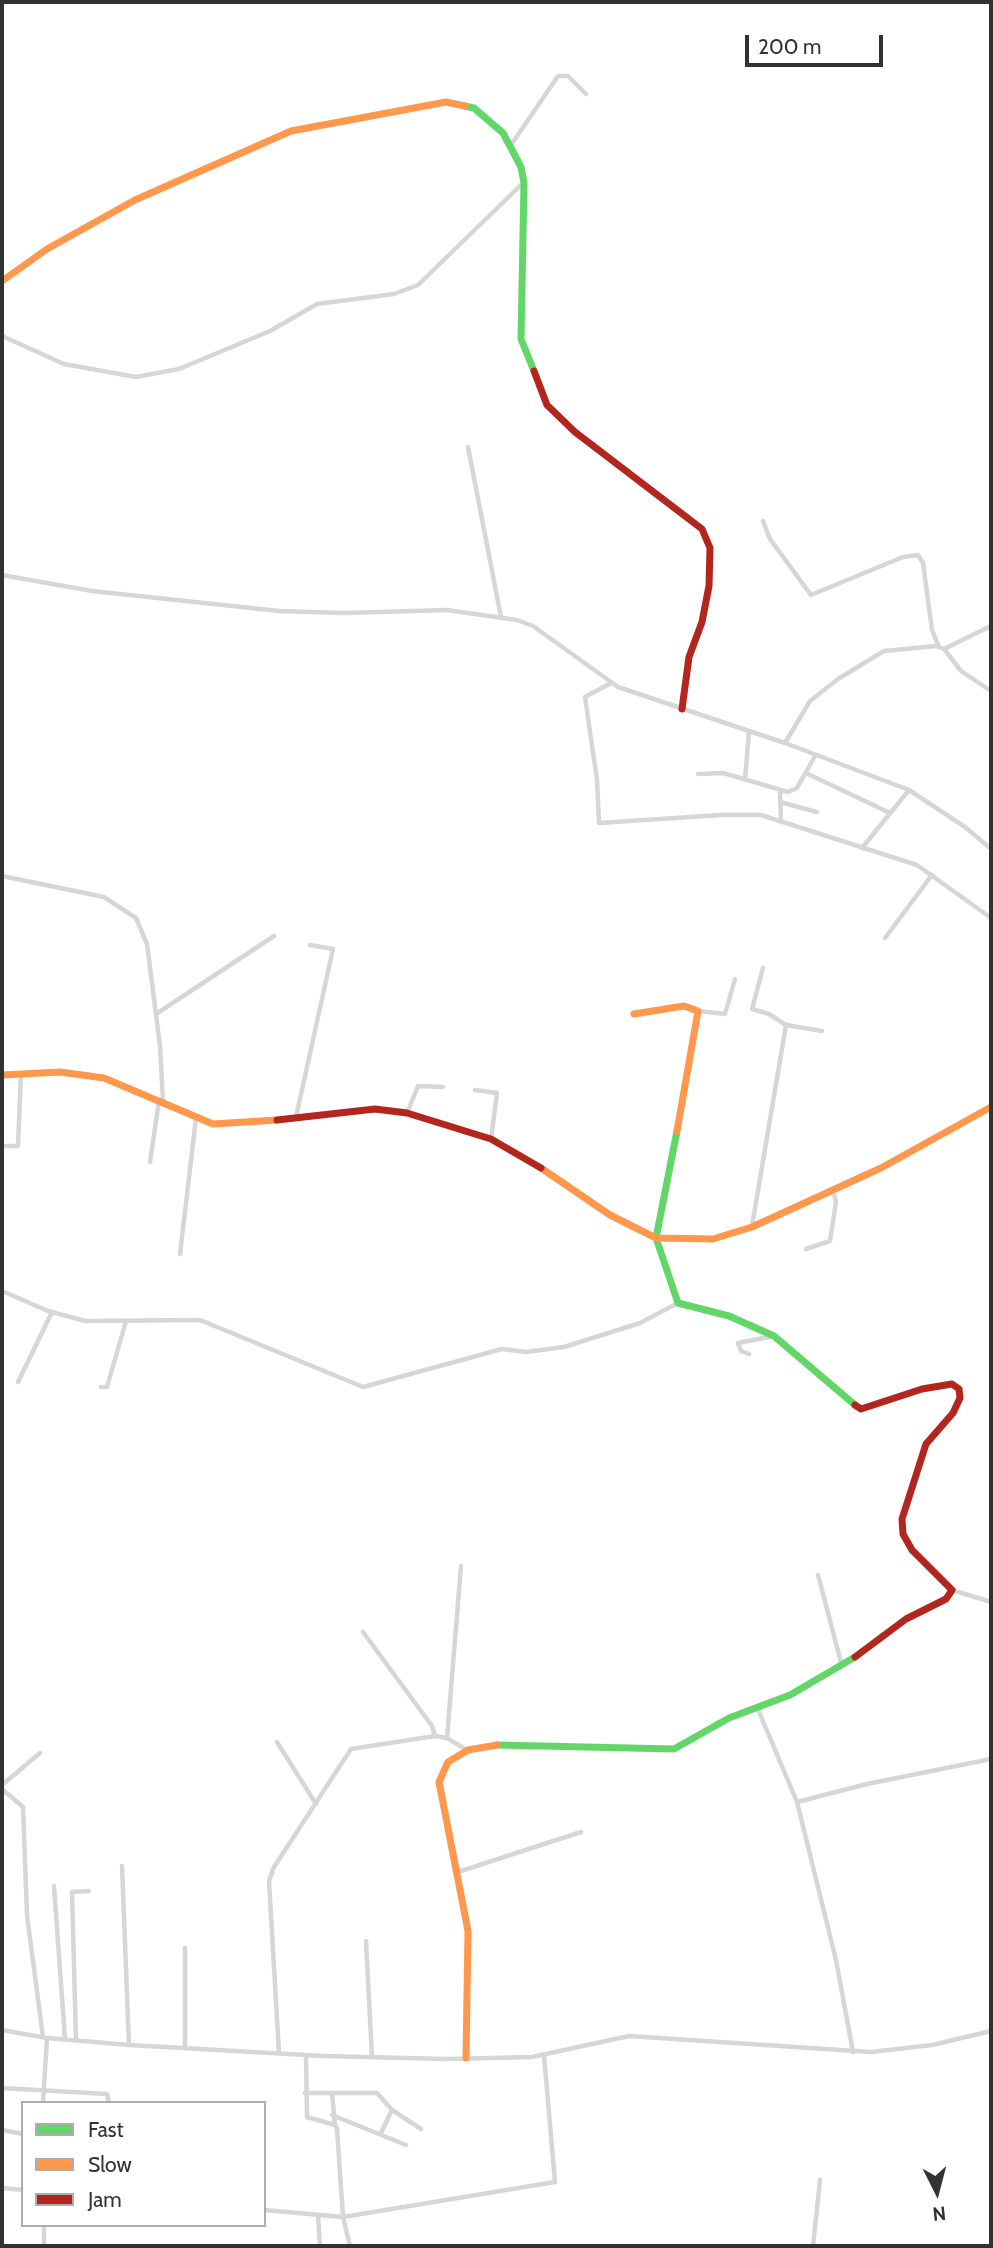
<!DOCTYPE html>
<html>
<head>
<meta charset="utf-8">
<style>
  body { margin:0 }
  #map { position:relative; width:993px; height:2248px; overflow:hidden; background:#fff; font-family:Cabin,sans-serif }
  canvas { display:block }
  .frame { position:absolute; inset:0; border:4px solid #323232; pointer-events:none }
  .legend { position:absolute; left:21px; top:2101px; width:245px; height:126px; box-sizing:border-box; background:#fff; border:2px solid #adadad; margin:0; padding:9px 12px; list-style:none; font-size:21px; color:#323232 }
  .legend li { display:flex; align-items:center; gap:14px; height:35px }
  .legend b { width:35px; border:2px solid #adadad }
  .north { position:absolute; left:902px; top:2157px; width:70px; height:70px; -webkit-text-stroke:5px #fff; paint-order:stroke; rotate:174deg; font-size:19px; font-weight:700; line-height:28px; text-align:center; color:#323232 }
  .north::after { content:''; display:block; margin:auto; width:24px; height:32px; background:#323232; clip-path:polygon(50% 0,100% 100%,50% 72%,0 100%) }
  .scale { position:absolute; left:745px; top:35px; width:138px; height:32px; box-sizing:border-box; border:4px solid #323232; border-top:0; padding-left:9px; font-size:21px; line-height:24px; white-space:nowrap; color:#323232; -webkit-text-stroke:5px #fff; paint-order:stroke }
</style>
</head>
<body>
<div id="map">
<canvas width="993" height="2248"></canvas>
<div class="frame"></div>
<ul class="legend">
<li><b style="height:9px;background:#63d668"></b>Fast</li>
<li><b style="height:9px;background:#ff974d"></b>Slow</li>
<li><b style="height:9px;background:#b3261e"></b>Jam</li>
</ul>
<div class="north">N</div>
<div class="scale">200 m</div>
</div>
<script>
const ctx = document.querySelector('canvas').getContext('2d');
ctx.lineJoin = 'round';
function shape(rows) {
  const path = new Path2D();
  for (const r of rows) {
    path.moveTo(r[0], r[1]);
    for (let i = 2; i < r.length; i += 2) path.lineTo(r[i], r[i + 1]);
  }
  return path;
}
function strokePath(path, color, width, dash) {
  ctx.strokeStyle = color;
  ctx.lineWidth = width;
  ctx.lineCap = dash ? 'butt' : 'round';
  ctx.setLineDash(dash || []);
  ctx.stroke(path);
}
strokePath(shape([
  [511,145,558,76,568,76,586,94],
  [2,336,64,364,136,377,179,369,270,331,317,304,394,294,418,285,523,183],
  [468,447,501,617],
  [763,521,770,539,811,595,903,557,918,555,923,563,932,630,939,647],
  [2,575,92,591,279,611,344,613,447,610,517,620,533,626,618,687,785,743,909,790,965,827,991,849],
  [944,649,991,626],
  [611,683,585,697,597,780,599,823,721,815,761,815,917,865,991,918],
  [785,743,810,701,838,679,884,651,936,646,944,649,961,671,991,691],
  [806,773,890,813],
  [698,774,723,773,788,792,797,788,815,756],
  [745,780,749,731],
  [780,791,781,822],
  [780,802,817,812],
  [862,848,909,790],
  [2,876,104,897,136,918,147,944,160,1046,163,1101],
  [885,938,932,875],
  [763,968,752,1009,769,1014,786,1025,822,1031],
  [698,1011,725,1014,735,979],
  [156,1014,274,936],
  [475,1090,497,1093,491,1139],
  [407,1113,418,1086,443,1087],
  [296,1117,333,949,310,945],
  [2,1146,18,1146,21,1073],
  [150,1162,159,1101],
  [752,1226,786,1025],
  [806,1249,830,1241,836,1202,833,1190],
  [180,1254,196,1118],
  [2,1291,48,1311,85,1321,200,1320,363,1387,502,1349,526,1352,564,1347,640,1323,678,1303],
  [749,1354,741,1351,738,1343,774,1336],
  [18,1382,52,1312],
  [101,1387,107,1387,126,1321],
  [818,1575,842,1666],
  [952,1590,991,1602],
  [363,1632,432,1726,435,1736],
  [757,1707,797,1802,836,1960,853,2052],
  [447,1738,461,1566],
  [277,1742,316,1804],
  [2,1785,40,1753],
  [2,1789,23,1807,27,1915,43,2037],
  [797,1802,867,1784,991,1759],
  [122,1866,129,2045],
  [458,1872,581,1832],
  [54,1886,65,2039],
  [366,1941,372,2057],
  [185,1948,185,2048],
  [2,2030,47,2038,129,2045,324,2056,447,2059,532,2057,629,2036,871,2052,932,2045,991,2031],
  [76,2040,72,1892,89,1891],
  [279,2053,269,1881,274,1867,351,1749,435,1736,447,1738,467,1750],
  [306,2055,307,2117,335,2125,337,2129,343,2217,350,2246],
  [2,2088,107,2094,109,2103],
  [305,2093,377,2093,392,2110,421,2129],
  [332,2093,335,2125],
  [43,2103,47,2038],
  [332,2115,406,2145],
  [2,2130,23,2134],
  [381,2133,392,2110],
  [2,2188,23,2190],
  [264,2210,343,2217,555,2182,544,2055],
  [318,2215,320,2246],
  [44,2225,44,2246],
  [813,2246,820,2180]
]), '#d6d6d6', 4.5);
strokePath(shape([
  [465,106,474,108,503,133,521,167,524,183,521,339,534,371],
  [677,1131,656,1238,678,1303,729,1316,774,1336,855,1405],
  [497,1745,674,1749,729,1718,790,1695,855,1657]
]), '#63d668', 7);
strokePath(shape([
  [2,281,47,249,135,200,291,131,446,102,465,106],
  [634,1014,684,1006,698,1011,677,1131],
  [2,1075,60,1072,104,1078,213,1124,277,1120],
  [541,1168,610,1215,656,1238,713,1239,752,1227,881,1168,991,1107],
  [466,2058,468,1931,439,1782,448,1762,468,1750,497,1745]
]), '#ff974d', 7);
strokePath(shape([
  [534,371,547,405,575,432,702,529,710,548,709,586,702,622,689,657,682,709],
  [277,1120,375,1109,407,1113,491,1139,541,1168],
  [855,1657,906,1619,946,1599,952,1590,912,1550,903,1534,902,1519,926,1444,953,1413,960,1398,959,1389,952,1384,922,1389,861,1409,855,1405]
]), '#b3261e', 7);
</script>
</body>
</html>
